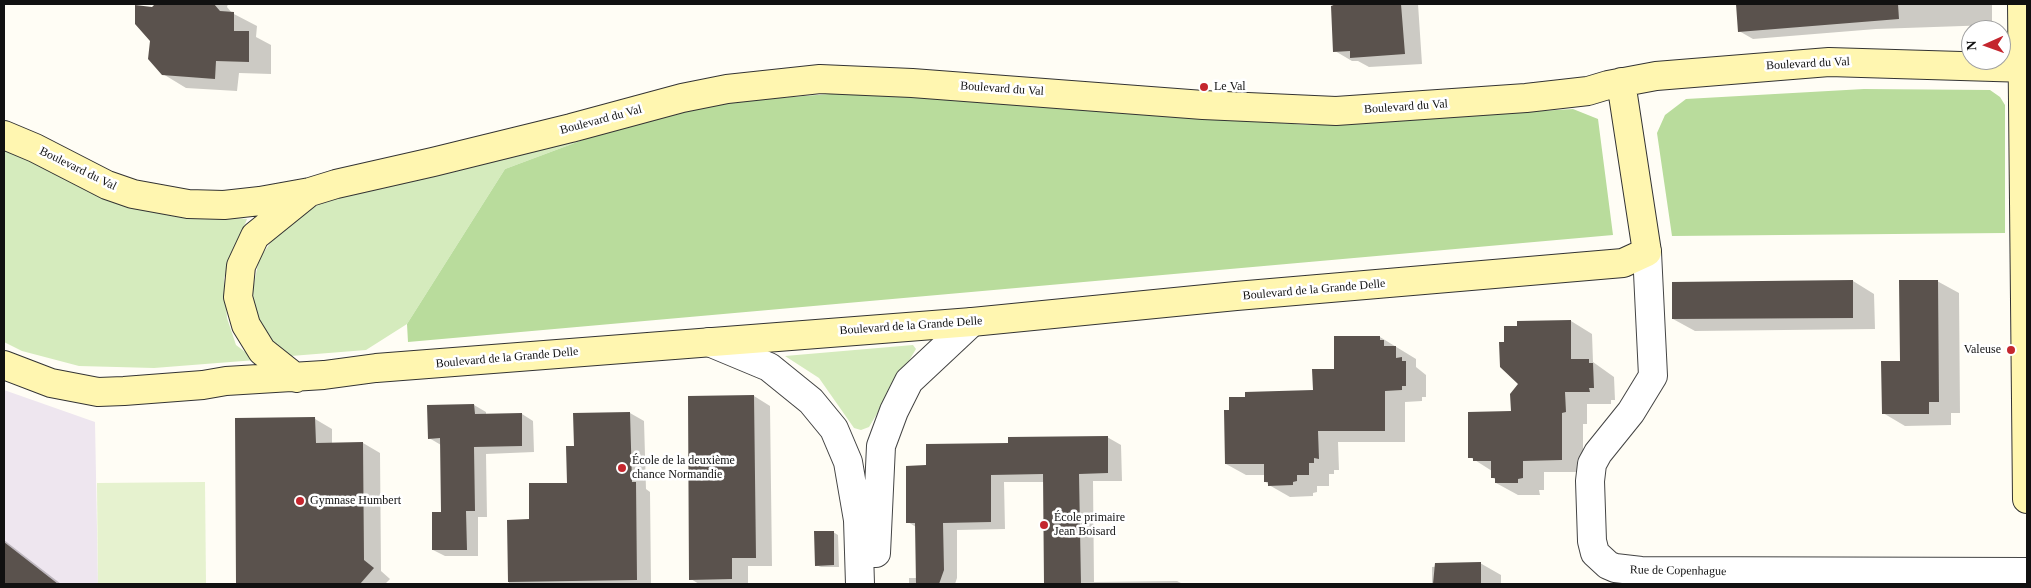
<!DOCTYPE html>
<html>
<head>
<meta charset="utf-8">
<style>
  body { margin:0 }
  #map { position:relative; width:2031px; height:588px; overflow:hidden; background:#fffdf5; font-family:Georgia,serif }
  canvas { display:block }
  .frame { position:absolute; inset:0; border:5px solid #111; pointer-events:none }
  .north { position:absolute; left:1961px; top:20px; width:50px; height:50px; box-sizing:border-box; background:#fff; border:1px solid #a0a0a0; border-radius:50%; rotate:268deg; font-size:14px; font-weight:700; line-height:20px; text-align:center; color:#111 }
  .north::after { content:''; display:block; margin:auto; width:18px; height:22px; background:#c4262e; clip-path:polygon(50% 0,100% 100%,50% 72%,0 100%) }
</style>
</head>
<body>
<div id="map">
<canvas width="2031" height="588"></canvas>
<div class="frame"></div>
<div class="north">N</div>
</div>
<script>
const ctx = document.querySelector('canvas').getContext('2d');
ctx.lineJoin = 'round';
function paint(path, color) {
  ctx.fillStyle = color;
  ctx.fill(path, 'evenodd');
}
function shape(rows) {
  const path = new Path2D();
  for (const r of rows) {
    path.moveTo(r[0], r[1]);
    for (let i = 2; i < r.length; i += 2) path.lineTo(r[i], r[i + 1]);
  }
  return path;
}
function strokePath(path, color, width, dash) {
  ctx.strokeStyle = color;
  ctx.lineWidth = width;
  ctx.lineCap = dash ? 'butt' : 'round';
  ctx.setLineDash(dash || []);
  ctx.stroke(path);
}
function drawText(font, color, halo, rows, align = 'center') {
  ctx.font = font + ' Georgia,serif';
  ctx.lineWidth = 5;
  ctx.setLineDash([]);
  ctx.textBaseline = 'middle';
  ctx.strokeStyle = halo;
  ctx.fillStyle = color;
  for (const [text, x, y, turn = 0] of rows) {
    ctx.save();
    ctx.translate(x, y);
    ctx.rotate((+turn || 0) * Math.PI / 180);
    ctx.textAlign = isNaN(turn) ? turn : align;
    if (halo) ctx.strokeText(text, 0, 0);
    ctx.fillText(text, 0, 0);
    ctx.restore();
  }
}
paint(shape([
  [4,390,95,422,98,584,4,584]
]), '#eee6ef');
paint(shape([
  [588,138,505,169,407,324,366,350,291,356,269,342,254,315,253,289,259,259,283,225,330,198,449,173],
  [4,149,189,214,247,219,224,278,227,318,236,345,256,360,154,368,79,366,22,351,4,342],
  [913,345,916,349,869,427,861,430,854,428,819,378,785,356]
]), '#d5ebbd');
paint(shape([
  [1864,89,1990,90,2000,97,2005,105,2005,233,1672,236,1657,133,1665,115,1686,99],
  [830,94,927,95,1178,116,1308,125,1573,109,1598,119,1613,235,408,342,407,324,505,169,588,138,701,104]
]), '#b9dc9c');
paint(shape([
  [205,482,206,584,98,584,97,483]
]), '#e6f2cf');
paint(shape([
  [157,4,228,4,227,7,232,13,257,26,256,37,271,45,271,74,239,73,237,91,186,88,163,74,152,8],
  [1337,4,1418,4,1422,64,1369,67,1358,61,1352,61,1335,51],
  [1737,4,1992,4,1992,25,1876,29,1753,39,1739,31],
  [1853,281,1874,294,1875,329,1695,331,1673,319],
  [1937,281,1959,293,1960,413,1951,413,1951,425,1905,426,1883,413,1901,362],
  [1571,321,1592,334,1593,362,1614,377,1615,400,1611,400,1611,404,1587,404,1587,424,1583,424,1583,472,1544,472,1544,490,1539,490,1540,495,1518,495,1496,483,1496,480,1492,477,1492,471,1470,457,1512,412],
  [1380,337,1416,359,1416,367,1426,375,1426,397,1422,397,1422,401,1405,402,1405,442,1338,442,1339,470,1334,470,1334,474,1329,474,1329,486,1317,486,1317,492,1313,493,1313,496,1290,497,1269,485,1265,481,1265,475,1246,475,1226,464,1314,391,1335,370],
  [754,396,770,406,772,566,748,566,748,584,699,584,691,579],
  [474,405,486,412,486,415,522,414,533,421,534,452,486,454,487,517,478,517,478,556,445,556,433,550,443,513,441,445,429,438,428,406],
  [630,413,644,421,646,489,650,492,651,584,509,584,509,521,530,520,568,484,575,447],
  [315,419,332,429,332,444,363,443,380,453,381,571,390,579,385,584,238,584,236,420],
  [1107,437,1121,445,1122,481,1093,481,1094,582,1177,581,1183,584,1045,584,1044,482,1004,482,1005,529,957,530,957,578,955,584,909,584,909,578,917,578,916,527,908,522,927,466,1009,444],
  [833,532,838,535,839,567,821,567,816,565],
  [4,540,61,584,4,584],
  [1480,563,1501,575,1501,584,1432,584,1432,567]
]), '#0003');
paint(shape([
  [155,4,214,4,220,11,234,12,234,31,249,31,249,62,216,61,215,79,162,75,148,59,150,41,135,24,135,5,152,7],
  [1336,4,1401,4,1405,54,1350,58,1350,51,1333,52,1331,6],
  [1736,4,1898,4,1899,19,1738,32],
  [1853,280,1853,318,1672,319,1672,282],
  [1899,280,1938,280,1939,402,1929,402,1929,414,1882,414,1881,361,1900,361],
  [1571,320,1571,359,1589,359,1589,363,1593,363,1594,388,1589,388,1590,392,1565,392,1566,412,1562,413,1562,460,1523,461,1523,478,1518,479,1518,483,1495,483,1495,478,1491,478,1491,461,1473,461,1473,458,1468,458,1468,412,1511,411,1510,394,1518,384,1500,367,1499,342,1504,342,1504,326,1517,326,1517,321],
  [1334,336,1380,336,1380,340,1384,340,1384,346,1396,346,1396,358,1402,357,1402,361,1406,361,1406,386,1402,386,1402,390,1385,391,1385,431,1318,431,1319,459,1314,458,1314,463,1309,463,1309,475,1297,475,1297,481,1293,482,1293,485,1268,486,1268,482,1264,482,1264,464,1225,464,1224,410,1229,410,1229,397,1245,397,1245,392,1313,390,1312,369,1334,369],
  [754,395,756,558,732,558,732,579,689,580,688,396],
  [474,404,475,414,522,413,522,446,474,447,475,511,466,511,467,550,432,550,432,512,441,512,440,438,428,439,427,405],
  [630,412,632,482,636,482,637,580,508,582,507,520,529,519,529,483,567,483,566,446,574,446,573,413],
  [315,417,316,443,363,442,364,560,374,568,360,584,236,584,235,418],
  [1108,436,1108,473,1079,474,1081,584,1044,584,1043,474,991,475,991,522,943,523,944,570,939,584,916,584,915,523,906,523,906,466,926,465,926,444,1008,443,1008,437],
  [814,531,834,531,834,565,815,566],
  [4,542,58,584,4,584],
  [1481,562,1481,584,1433,584,1435,563]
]), '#5a524d');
const street = shape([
  [1647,252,1653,376,1631,412,1598,453,1592,464,1590,481,1592,541,1595,553,1608,565,1615,568,1641,571,2027,572],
  [709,342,769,367,811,401,834,429,848,462,858,520,860,584],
  [876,553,881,446,894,411,909,381,972,322]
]);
const secondary = shape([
  [2022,4,2027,499],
  [4,135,35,148,107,185,133,194,188,204,224,205,260,201,310,192,336,184,433,162,571,128,682,98,727,89,820,79,912,83,1203,105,1336,111,1526,98,1588,91,1608,85,1656,76,1829,62,2027,68],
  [4,365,51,383,98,392,124,391,203,385,226,381,324,375,376,368,972,322,1236,296,1623,263,1647,252,1621,82],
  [296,378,262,351,246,325,238,297,241,266,255,236,307,194]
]);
strokePath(street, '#444', 30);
strokePath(secondary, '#333', 30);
strokePath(street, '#fff', 28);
strokePath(secondary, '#fff6b0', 28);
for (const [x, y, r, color] of [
  [1204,87,5,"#c4262e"],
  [2011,350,5,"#c4262e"],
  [622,468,5,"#c4262e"],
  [300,501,5,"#c4262e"],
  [1044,525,5,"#c4262e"]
]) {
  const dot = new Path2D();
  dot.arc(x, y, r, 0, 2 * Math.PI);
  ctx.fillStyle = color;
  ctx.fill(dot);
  strokePath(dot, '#fff', 2);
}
drawText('12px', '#111', '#fff', [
  ["Boulevard du Val",1808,64,-3],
  ["Boulevard du Val",1002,89,4],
  ["Boulevard du Val",1406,107,-4],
  ["Boulevard du Val",601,120,-15],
  ["Boulevard du Val",78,169,26],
  ["Boulevard de la Grande Delle",1314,290,-5],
  ["Boulevard de la Grande Delle",911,326,-4],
  ["Boulevard de la Grande Delle",507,358,-5],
  ["Rue de Copenhague",1678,571,1]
]);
drawText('12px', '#111', '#fff', [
  ["Le Val",1214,87],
  ["Valeuse",2001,350,"right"],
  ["École de la deuxième",632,461],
  ["chance Normandie",632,475],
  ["Gymnase Humbert",310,501],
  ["École primaire",1054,518],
  ["Jean Boisard",1054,532]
], 'left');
</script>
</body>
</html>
